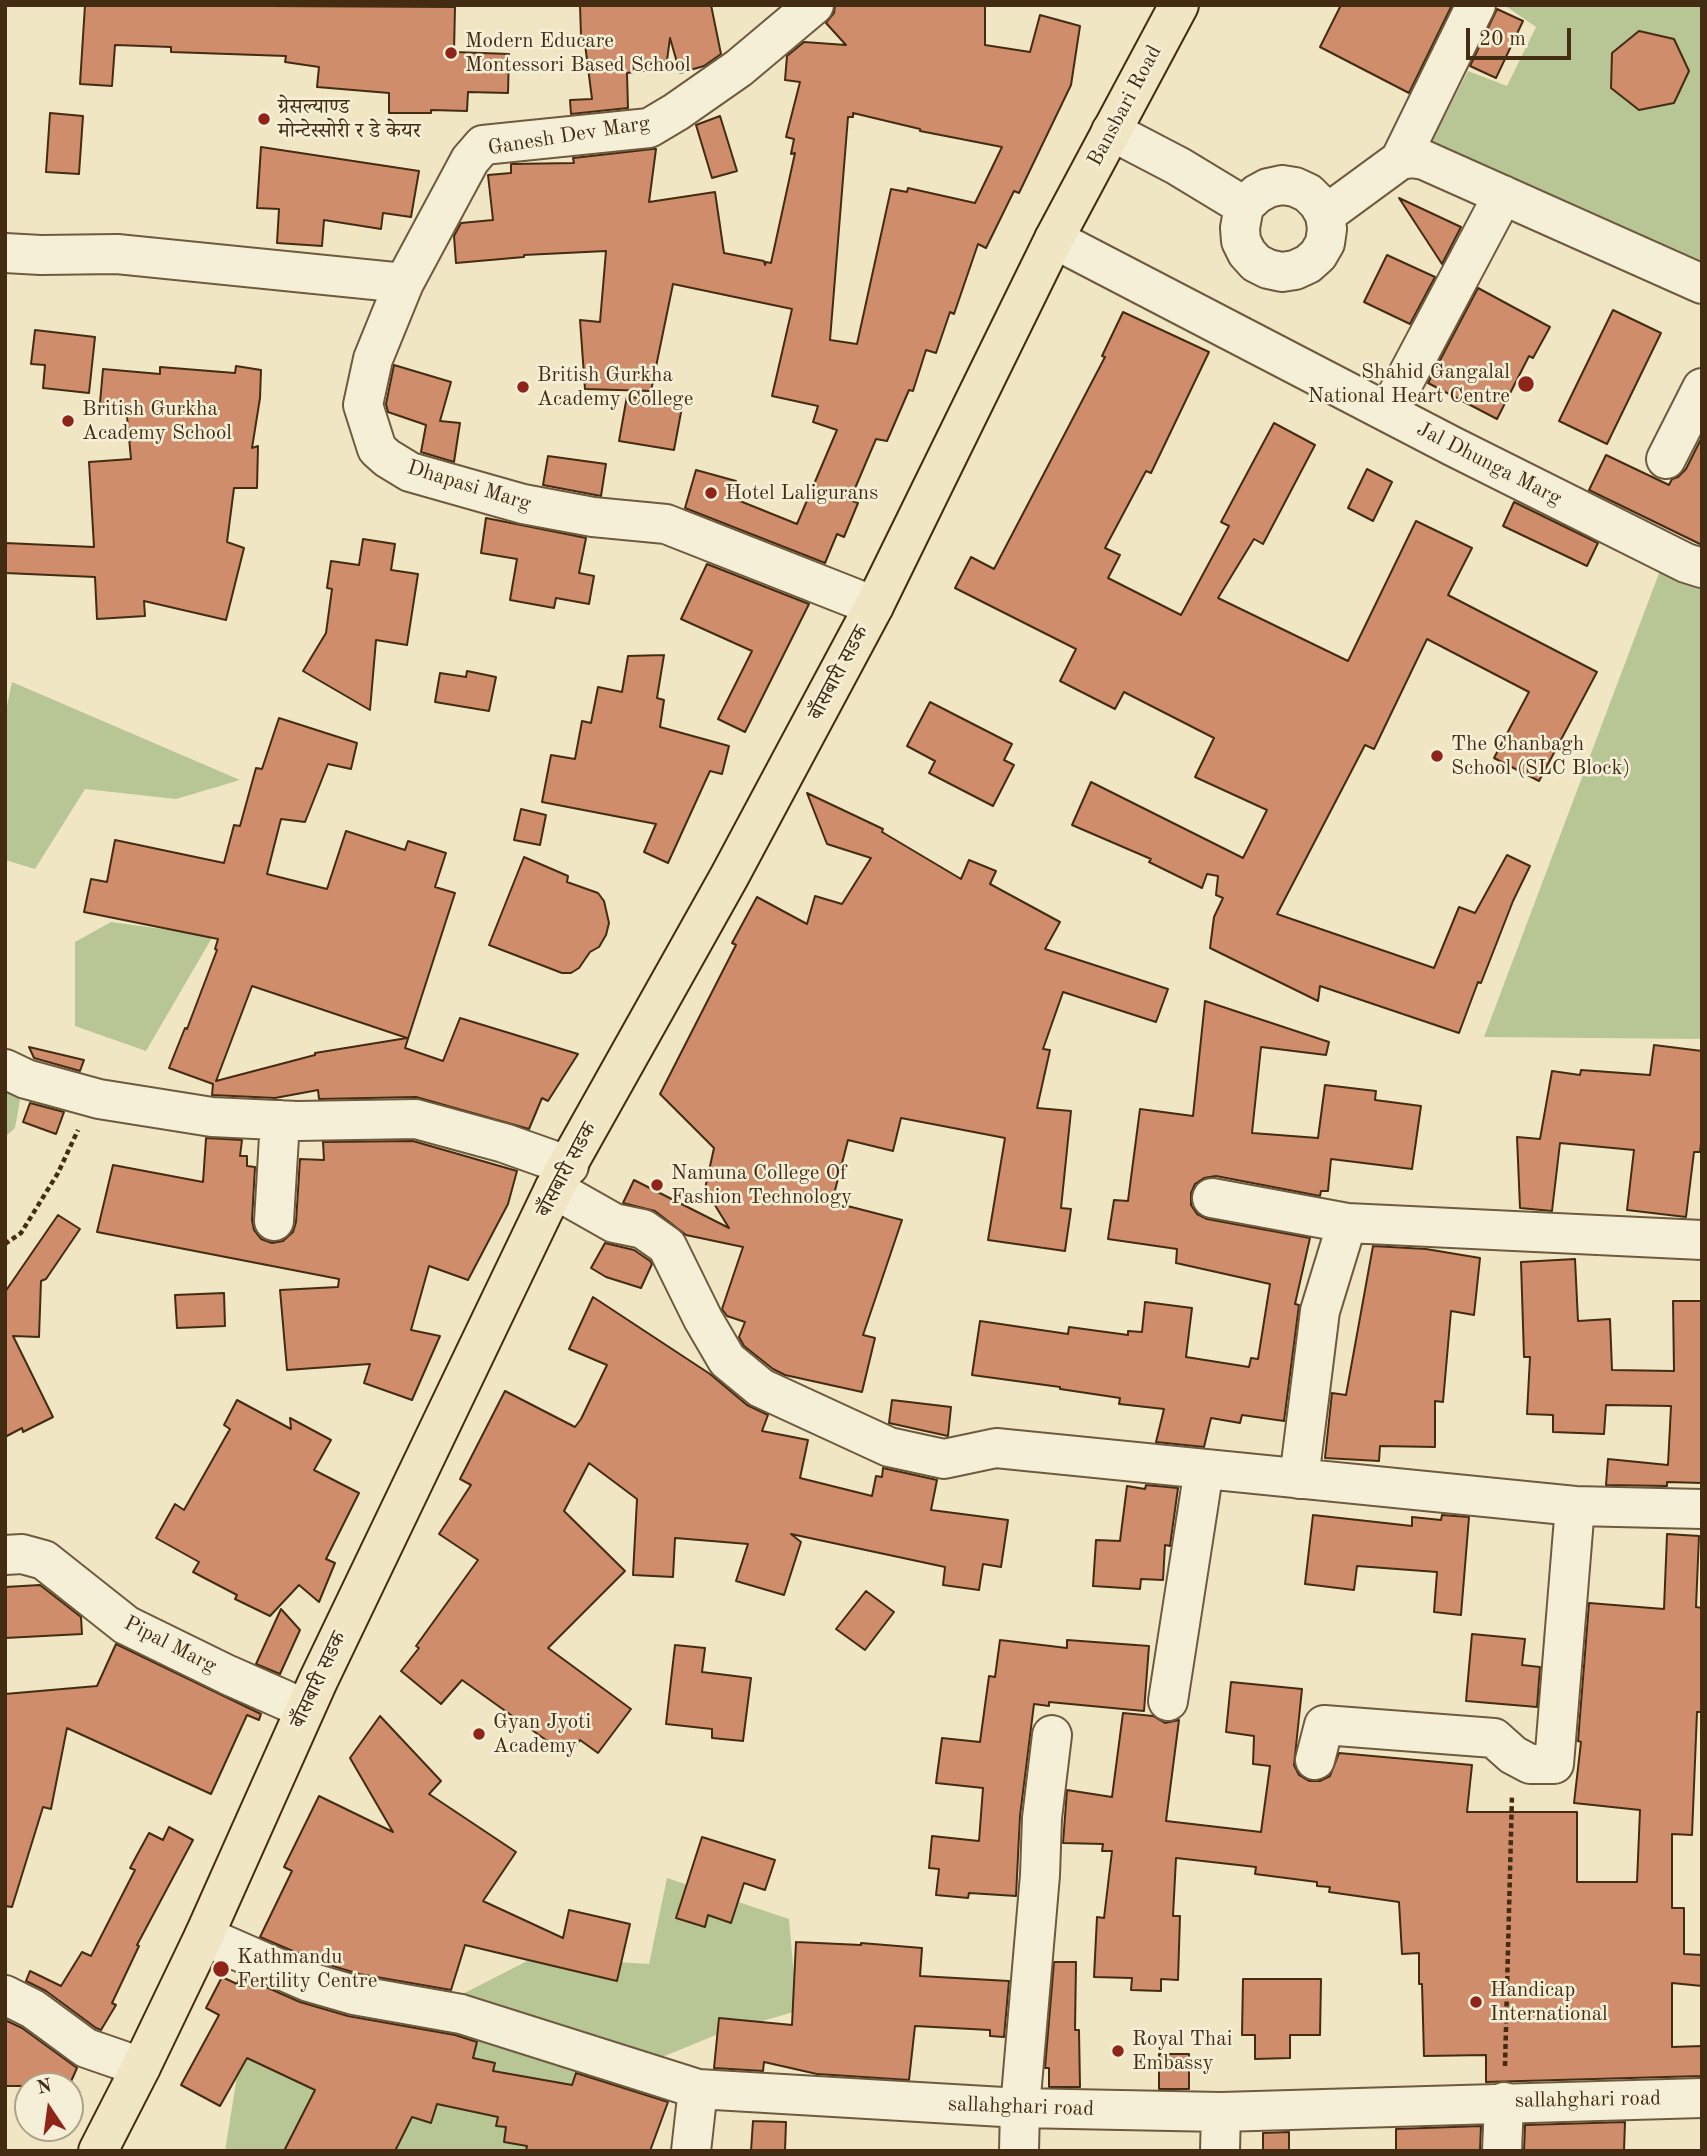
<!DOCTYPE html>
<html>
<head>
<meta charset="utf-8">
<style>
  body { margin:0 }
  #map { position:relative; width:1707px; height:2156px; overflow:hidden; background:#f1e6c3; font-family:"Old Standard TT",serif }
  canvas { display:block }
  .frame { position:absolute; inset:0; border:7px solid #432c12; pointer-events:none }
  .north { position:absolute; left:14px; top:2072px; width:70px; height:70px; box-sizing:border-box; background:#f6efd8; border:2px solid #aea189; border-radius:50%; rotate:347deg; font-size:19px; font-weight:700; line-height:28px; text-align:center; color:#432c12 }
  .north::after { content:''; display:block; margin:auto; width:24px; height:32px; background:#8f2418; clip-path:polygon(50% 0,100% 100%,50% 72%,0 100%) }
  .scale { position:absolute; left:1466px; top:28px; width:105px; height:32px; box-sizing:border-box; border:4px solid #432c12; border-top:0; padding-left:9px; font-size:21px; line-height:24px; white-space:nowrap; color:#432c12; -webkit-text-stroke:5px #f6efd8; paint-order:stroke }
</style>
</head>
<body>
<div id="map">
<canvas width="1707" height="2156"></canvas>
<div class="frame"></div>
<div class="north">N</div>
<div class="scale">20 m</div>
</div>
<script>
const ctx = document.querySelector('canvas').getContext('2d');
ctx.lineJoin = 'round';
function paint(path, color) {
  ctx.fillStyle = color;
  ctx.fill(path, 'evenodd');
}
function shape(rows) {
  const path = new Path2D();
  for (const r of rows) {
    path.moveTo(r[0], r[1]);
    for (let i = 2; i < r.length; i += 2) path.lineTo(r[i], r[i + 1]);
  }
  return path;
}
function strokePath(path, color, width, dash) {
  ctx.strokeStyle = color;
  ctx.lineWidth = width;
  ctx.lineCap = dash ? 'butt' : 'round';
  ctx.setLineDash(dash || []);
  ctx.stroke(path);
}
function drawText(font, color, halo, rows, align = 'center') {
  ctx.font = font + ' "Old Standard TT","Noto Serif Devanagari",serif';
  ctx.lineWidth = 5;
  ctx.setLineDash([]);
  ctx.textBaseline = 'middle';
  ctx.strokeStyle = halo;
  ctx.fillStyle = color;
  for (const [text, x, y, turn = 0] of rows) {
    ctx.save();
    ctx.translate(x, y);
    ctx.rotate((+turn || 0) * Math.PI / 180);
    ctx.textAlign = isNaN(turn) ? turn : align;
    if (halo) ctx.strokeText(text, 0, 0);
    ctx.fillText(text, 0, 0);
    ctx.restore();
  }
}
paint(shape([
  [1504,5,1702,5,1702,272,1424,157,1468,71,1507,86,1536,27],
  [1664,560,1702,576,1702,1039,1484,1037],
  [12,682,240,780,176,799,85,789,35,869,5,860,5,715],
  [111,922,213,936,146,1051,75,1026,75,942],
  [5,1058,21,1094,15,1128,5,1137],
  [667,1878,789,1919,797,2011,721,2033,586,2088,571,2151,225,2151,243,2039,318,2068,535,1957,649,1964]
]), '#b8c595');
const building = shape([
  [85,5,455,7,454,52,509,54,508,93,468,92,467,111,431,110,431,113,389,113,389,93,317,87,319,67,285,62,286,56,171,52,171,47,115,45,112,86,80,84,85,5],
  [580,5,711,5,721,54,704,66,680,73,670,38,666,68,627,73,628,108,571,114,570,100,592,99,584,36,581,36,580,5],
  [835,5,985,5,985,45,1030,52,1040,15,1080,26,1071,85,1019,193,1014,191,986,248,978,244,954,314,950,312,936,353,926,350,913,391,909,390,887,441,876,439,850,500,858,503,844,537,837,534,825,563,685,508,696,470,736,481,730,497,797,524,837,430,813,422,818,406,772,396,792,309,673,284,651,391,585,389,580,320,600,322,606,251,524,255,524,257,456,263,454,236,461,223,493,220,488,175,511,173,511,164,574,163,573,158,653,149,656,149,649,202,715,192,724,253,764,261,765,265,766,262,771,263,795,153,791,154,794,139,786,137,800,82,785,80,787,56,804,42,846,45,826,23,834,13,835,5],
  [853,113,920,129,920,131,1002,147,975,203,908,188,907,192,891,189,857,344,830,340,848,117,853,117,853,113],
  [1341,5,1452,5,1409,93,1320,47,1341,5],
  [1497,9,1523,21,1496,78,1470,66,1497,9],
  [1639,31,1674,39,1689,71,1674,103,1639,110,1611,88,1612,53,1639,31],
  [50,113,83,116,79,174,46,172,50,113],
  [720,116,737,171,712,178,696,125,720,116],
  [261,147,419,171,411,217,383,213,381,229,324,220,322,246,277,243,279,209,257,208,261,147],
  [1399,198,1461,227,1442,264,1399,198],
  [1387,255,1435,277,1410,324,1364,302,1387,255],
  [1478,288,1550,327,1533,358,1529,356,1497,419,1428,383,1478,288],
  [1613,310,1661,333,1607,444,1559,421,1613,310],
  [1123,312,1209,352,1151,473,1146,471,1105,548,1120,555,1108,578,1181,615,1229,526,1221,522,1274,423,1315,445,1263,544,1254,539,1218,598,1348,661,1416,521,1472,548,1448,595,1597,672,1539,781,1494,758,1529,692,1427,639,1374,749,1365,745,1277,914,1434,968,1459,907,1475,913,1507,855,1530,866,1513,901,1481,983,1478,982,1459,1033,1320,986,1318,1001,1210,948,1214,917,1223,898,1216,895,1218,876,1207,874,1202,888,1149,862,1151,859,1072,825,1091,782,1243,858,1267,810,1195,777,1214,738,1124,692,1115,709,1060,681,1076,649,955,588,971,557,994,569,1105,357,1102,356,1123,312],
  [35,330,95,337,89,393,43,388,45,365,31,364,35,330],
  [394,365,451,382,440,421,460,423,454,462,421,452,426,425,388,412,386,404,394,365],
  [236,366,261,370,260,398,252,448,258,446,257,488,234,488,227,542,244,548,226,620,144,601,145,616,97,619,95,577,5,573,5,543,94,547,89,462,131,459,126,406,100,403,103,369,160,374,160,367,235,373,236,366],
  [627,396,682,407,674,450,619,441,627,396],
  [1702,437,1702,545,1589,490,1606,455,1669,485,1672,479,1678,477,1686,469,1702,437],
  [548,456,606,464,601,496,543,485,548,456],
  [1367,469,1392,482,1373,521,1348,508,1367,469],
  [1514,502,1598,543,1587,566,1503,526,1514,502],
  [486,518,586,538,579,573,594,576,589,604,556,598,554,608,510,600,517,559,481,553,486,518],
  [363,539,395,544,391,570,418,574,407,645,376,640,370,710,303,671,326,633,332,589,327,588,331,561,359,565,363,539],
  [707,564,809,604,745,732,718,719,752,651,681,619,707,564],
  [664,655,657,698,664,700,660,727,729,746,722,774,710,771,668,863,644,852,656,824,542,802,551,755,575,759,582,721,591,723,598,687,622,692,628,656,664,655],
  [467,671,496,677,489,711,435,702,440,673,466,677,467,671],
  [930,702,1012,744,1004,760,1014,765,993,806,929,773,935,761,907,746,930,702],
  [279,718,357,743,351,769,328,764,305,822,281,819,267,874,327,889,346,831,405,850,408,841,446,853,435,887,455,893,405,1048,443,1061,460,1018,578,1054,548,1101,542,1098,529,1129,416,1097,319,1099,318,1090,275,1098,212,1095,213,1084,169,1068,185,1028,187,1029,217,950,215,949,218,939,84,912,91,879,107,882,115,840,224,863,234,825,240,826,256,768,262,769,279,718],
  [252,986,407,1038,315,1053,315,1055,216,1081,252,986],
  [807,793,883,829,882,832,961,879,969,860,996,871,990,884,1060,922,1045,949,1168,989,1156,1022,1063,992,1043,1049,1050,1050,1037,1108,1071,1111,1061,1208,1071,1209,1065,1251,988,1240,1005,1138,901,1118,893,1151,848,1140,832,1202,902,1220,863,1335,875,1338,862,1392,785,1375,773,1369,744,1346,739,1337,745,1322,727,1316,722,1309,743,1247,686,1235,655,1211,623,1203,634,1180,729,1228,705,1189,714,1148,660,1094,736,945,732,943,757,897,807,924,815,896,842,904,871,858,827,844,807,793],
  [521,809,546,815,540,845,514,840,521,809],
  [524,857,568,876,567,882,598,893,604,901,609,923,606,935,599,947,590,952,579,968,571,973,562,973,489,945,524,857],
  [1205,1001,1329,1042,1326,1055,1261,1047,1252,1133,1318,1138,1325,1085,1376,1091,1375,1100,1421,1106,1412,1169,1331,1159,1328,1191,1321,1191,1320,1196,1216,1176,1204,1178,1195,1184,1191,1193,1191,1205,1197,1214,1207,1219,1310,1238,1295,1304,1299,1305,1284,1421,1242,1415,1240,1423,1211,1418,1204,1447,1156,1442,1164,1409,1119,1404,1120,1398,1060,1389,1060,1387,972,1375,980,1321,1068,1334,1069,1327,1128,1335,1128,1331,1142,1332,1145,1302,1192,1308,1186,1357,1249,1367,1251,1358,1258,1359,1270,1284,1176,1263,1177,1249,1108,1239,1114,1200,1128,1201,1140,1109,1193,1116,1205,1001],
  [1654,1045,1702,1051,1702,1134,1700,1152,1694,1152,1686,1217,1627,1210,1634,1150,1560,1143,1552,1211,1520,1208,1517,1137,1540,1139,1552,1071,1580,1075,1581,1070,1650,1075,1654,1045],
  [29,1047,84,1060,80,1071,34,1058,29,1047],
  [30,1103,64,1112,56,1134,23,1122,30,1103],
  [206,1138,242,1140,240,1156,247,1156,247,1166,255,1167,252,1220,254,1230,261,1239,272,1243,283,1241,293,1232,296,1222,300,1159,324,1160,323,1142,413,1141,517,1171,508,1204,468,1280,429,1266,411,1330,440,1336,412,1400,364,1383,370,1364,287,1370,280,1290,338,1287,339,1279,97,1232,113,1165,203,1182,206,1138],
  [58,1215,80,1229,46,1279,41,1281,39,1337,13,1336,53,1417,23,1432,22,1428,5,1437,5,1292,58,1215],
  [605,1243,634,1250,650,1261,652,1264,641,1288,606,1277,591,1268,605,1243],
  [1373,1246,1426,1249,1480,1258,1474,1315,1451,1311,1443,1402,1435,1401,1435,1447,1380,1446,1379,1461,1325,1458,1332,1393,1346,1395,1373,1246],
  [1575,1259,1578,1321,1610,1319,1612,1370,1674,1371,1673,1301,1702,1301,1702,1483,1667,1482,1667,1486,1606,1485,1608,1459,1668,1465,1671,1406,1606,1405,1604,1434,1553,1432,1553,1415,1527,1414,1530,1357,1524,1357,1521,1262,1575,1259],
  [224,1293,225,1326,177,1328,175,1295,224,1293],
  [593,1297,710,1374,747,1405,768,1415,762,1431,808,1440,800,1478,872,1496,876,1476,882,1477,883,1468,937,1480,931,1510,1008,1520,1001,1567,983,1564,979,1590,943,1585,945,1567,791,1534,801,1542,784,1595,736,1581,748,1544,675,1538,673,1577,633,1575,637,1499,589,1463,564,1511,625,1571,548,1648,631,1709,598,1753,580,1740,571,1751,563,1745,560,1750,462,1680,441,1704,401,1671,419,1648,416,1646,478,1560,439,1534,471,1485,460,1479,505,1391,575,1427,581,1419,607,1365,569,1349,593,1297],
  [237,1400,291,1429,290,1418,331,1440,314,1470,359,1493,326,1559,335,1563,319,1602,299,1585,270,1616,235,1599,237,1595,193,1572,199,1562,156,1538,175,1504,184,1510,230,1429,224,1425,237,1400],
  [892,1400,951,1407,948,1436,889,1423,892,1400],
  [1146,1485,1178,1488,1170,1546,1165,1545,1163,1580,1141,1579,1140,1589,1093,1586,1096,1540,1120,1541,1127,1486,1145,1489,1146,1485],
  [1313,1515,1412,1526,1412,1517,1441,1520,1442,1515,1469,1517,1461,1615,1434,1612,1437,1572,1357,1566,1354,1590,1305,1584,1313,1515],
  [1667,1534,1699,1536,1696,1607,1702,1608,1702,1712,1697,1712,1692,1835,1672,1834,1672,1908,1684,1908,1684,1954,1702,1955,1702,1986,1672,1983,1672,2047,1702,2046,1702,2076,1486,2082,1486,2055,1424,2056,1422,1984,1419,1984,1419,1953,1402,1954,1399,1902,1329,1892,1330,1887,1317,1886,1317,1882,1255,1874,1256,1867,1176,1858,1173,1916,1180,1916,1178,1980,1161,1979,1161,1991,1131,1990,1132,1978,1094,1977,1097,1917,1104,1918,1112,1851,1102,1851,1103,1844,1063,1843,1067,1790,1112,1797,1123,1713,1153,1716,1165,1723,1179,1720,1166,1821,1261,1832,1270,1766,1253,1764,1254,1736,1226,1732,1231,1682,1302,1689,1294,1765,1299,1775,1309,1781,1320,1781,1330,1776,1339,1753,1472,1765,1467,1812,1577,1812,1577,1882,1637,1882,1640,1810,1574,1803,1581,1742,1578,1741,1589,1603,1664,1609,1667,1534],
  [40,1585,81,1617,82,1634,5,1638,5,1587,40,1585],
  [866,1591,894,1612,865,1650,836,1629,866,1591],
  [281,1609,300,1630,280,1674,256,1664,281,1609],
  [1472,1634,1525,1639,1522,1665,1540,1667,1537,1707,1466,1701,1472,1634],
  [1000,1640,1067,1648,1067,1640,1149,1646,1144,1711,1049,1702,1049,1706,1034,1704,1020,1816,1016,1896,969,1893,968,1898,936,1895,939,1869,929,1868,932,1836,979,1841,983,1788,936,1783,942,1738,980,1742,989,1676,995,1677,1000,1640],
  [116,1644,261,1714,259,1720,247,1715,211,1794,67,1728,51,1809,43,1807,12,1907,5,1906,5,1694,97,1686,116,1644],
  [675,1645,705,1648,702,1672,751,1678,743,1741,712,1738,712,1729,666,1724,675,1645],
  [380,1716,441,1781,429,1794,516,1852,483,1901,563,1938,569,1910,630,1924,617,1981,465,1945,451,1990,359,1974,316,1961,260,1937,292,1871,284,1867,319,1796,393,1832,350,1758,380,1716],
  [169,1827,193,1840,137,1945,139,1946,112,2003,116,2005,101,2030,96,2028,46,1991,26,1981,30,1971,61,1986,82,1952,91,1956,135,1870,130,1868,149,1833,163,1840,169,1827],
  [702,1837,775,1860,765,1890,744,1883,731,1923,708,1915,705,1927,676,1918,702,1837],
  [796,1942,861,1945,861,1943,922,1948,920,1976,1009,1981,1004,2037,990,2036,990,2030,915,2026,909,2080,817,2074,764,2062,763,2071,714,2068,719,2018,792,2025,796,1942],
  [1054,1962,1076,1962,1075,2030,1079,2030,1080,2087,1049,2087,1049,2068,1045,2068,1054,1962],
  [241,1976,300,2002,348,2016,455,2035,477,2042,473,2058,495,2063,493,2071,572,2085,576,2073,668,2102,650,2151,526,2151,527,2146,504,2142,506,2127,496,2126,498,2117,437,2104,431,2123,412,2117,395,2151,284,2151,315,2090,247,2058,220,2106,181,2085,219,2015,206,2008,222,1977,237,1984,241,1976],
  [1243,1979,1321,1979,1320,2035,1290,2035,1290,2058,1255,2059,1255,2035,1242,2035,1243,1979],
  [5,2020,22,2028,77,2068,69,2086,5,2086,5,2020],
  [1159,2054,1189,2054,1189,2089,1159,2089,1159,2054],
  [753,2121,786,2122,785,2151,751,2151,753,2121],
  [1625,2122,1624,2151,1524,2151,1525,2125,1625,2122],
  [1481,2126,1480,2151,1396,2151,1396,2129,1481,2126],
  [1289,2132,1289,2151,1263,2151,1263,2133,1289,2132]
]);
paint(building, '#cf8d6b');
strokePath(building, '#432c12', 2);
const minor = shape([
  [1111,131,1178,166,1244,206],
  [1400,160,1476,5],
  [1282,185,1295,187,1308,193,1318,203,1325,215,1327,229,1325,243,1318,255,1308,264,1295,270,1282,272,1268,269,1256,263,1247,253,1241,241,1240,228,1244,206,1257,194,1268,188,1282,185],
  [1325,215,1400,160,1412,158,1424,160,1702,284],
  [1054,239,1452,446,1686,563,1702,568],
  [5,253,41,255,117,254,404,283,373,359,363,405,377,449,387,458,410,472,523,504,593,517,666,524,874,606],
  [404,283,470,160,483,145,649,128,676,112,739,68,814,5],
  [1388,412,1503,195],
  [1666,459,1702,388],
  [5,1069,26,1079,99,1099,212,1117,297,1121,416,1119,504,1143,569,1166],
  [554,1189,614,1223,643,1229,667,1246,703,1319,727,1360,761,1388,889,1447,944,1459,996,1448,1575,1506,1702,1509],
  [1212,1198,1347,1223,1702,1240],
  [274,1221,280,1120],
  [1299,1479,1320,1311,1347,1223],
  [5,1555,22,1554,44,1560,126,1625,228,1675,305,1709],
  [1168,1701,1204,1469],
  [1315,1760,1324,1725,1494,1738,1513,1755,1530,1764,1554,1764,1575,1506],
  [204,1936,309,1982,354,1995,461,2014,698,2089,1020,2108,1221,2112,1702,2098],
  [5,1995,33,2009,86,2048,141,2067],
  [691,2151,698,2089],
  [1019,2151,1020,2108,1040,1875,1042,1818,1052,1735],
  [1220,2151,1221,2112],
  [1502,2151,1504,2102]
]);
const major = shape([
  [98,2151,141,2067,204,1936,318,1681,554,1189,729,877,874,606,1054,239,1179,5]
]);
strokePath(minor, '#6e5a3e', 42);
strokePath(major, '#432c12', 42);
strokePath(shape([
  [5,1244,21,1233,58,1173,78,1130],
  [1505,2066,1512,1795]
]), '#432c12', 4.5, [5, 3.5]);
strokePath(minor, '#f6efd8', 38);
strokePath(major, '#f1e6c3', 38);
for (const [x, y, r, color] of [
  [451,53,7,"#8f2418"],
  [264,119,7,"#8f2418"],
  [1526,384,9,"#8f2418"],
  [523,387,7,"#8f2418"],
  [68,421,7,"#8f2418"],
  [711,493,7,"#8f2418"],
  [1437,756,7,"#8f2418"],
  [657,1185,7,"#8f2418"],
  [479,1734,7,"#8f2418"],
  [221,1969,9,"#8f2418"],
  [1476,2002,7,"#8f2418"],
  [1118,2051,7,"#8f2418"]
]) {
  const dot = new Path2D();
  dot.arc(x, y, r, 0, 2 * Math.PI);
  ctx.fillStyle = color;
  ctx.fill(dot);
  strokePath(dot, '#f6efd8', 2.5);
}
drawText('21px', '#432c12', '#f6efd8', [
  ["Modern Educare",465,41],
  ["Montessori Based School",465,65],
  ["ग्रेसल्याण्ड",278,107],
  ["मोन्टेस्सोरी र डे केयर",278,131],
  ["Shahid Gangalal",1510,372,"right"],
  ["National Heart Centre",1510,396,"right"],
  ["British Gurkha",537,375],
  ["Academy College",537,399],
  ["British Gurkha",82,409],
  ["Academy School",82,433],
  ["Hotel Laligurans",725,493],
  ["The Chanbagh",1451,744],
  ["School (SLC Block)",1451,768],
  ["Namuna College Of",671,1173],
  ["Fashion Technology",671,1197],
  ["Gyan Jyoti",493,1722],
  ["Academy",493,1746],
  ["Kathmandu",237,1957],
  ["Fertility Centre",237,1981],
  ["Handicap",1490,1990],
  ["International",1490,2014],
  ["Royal Thai",1132,2039],
  ["Embassy",1132,2063]
], 'left');
drawText('21px', '#432c12', '#f6efd8', [
  ["Bansbari Road",1125,106,-62],
  ["Ganesh Dev Marg",569,136,-9],
  ["Jal Dhunga Marg",1489,464,27],
  ["Dhapasi Marg",469,486,17],
  ["बाँसबारी सडक",839,673,-62],
  ["बाँसबारी सडक",567,1170,-62],
  ["Pipal Marg",170,1645,27],
  ["बाँसबारी सडक",319,1680,-65],
  ["sallahghari road",1588,2100,-1],
  ["sallahghari road",1021,2107,2]
]);
</script>
</body>
</html>
